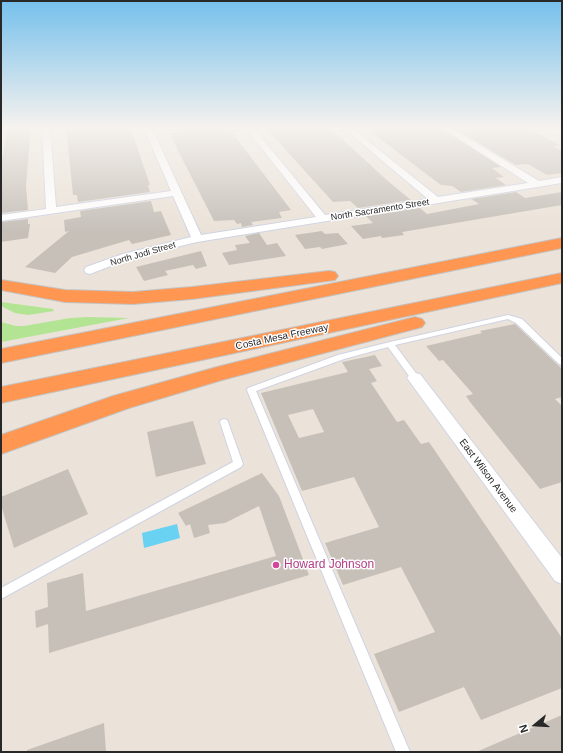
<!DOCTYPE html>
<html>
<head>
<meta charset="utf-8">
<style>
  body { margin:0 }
  #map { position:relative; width:563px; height:753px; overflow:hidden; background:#ebe3d9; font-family:Helvetica,sans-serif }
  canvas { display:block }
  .frame { position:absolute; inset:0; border:2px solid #282828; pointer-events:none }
  .north { position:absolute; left:515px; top:705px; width:40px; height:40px; -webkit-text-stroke:3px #fff; paint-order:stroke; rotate:252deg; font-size:11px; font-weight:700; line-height:16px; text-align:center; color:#282828 }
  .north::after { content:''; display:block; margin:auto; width:14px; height:18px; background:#282828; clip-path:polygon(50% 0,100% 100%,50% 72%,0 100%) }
</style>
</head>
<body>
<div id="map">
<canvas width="563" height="753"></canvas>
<div class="frame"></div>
<div class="north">N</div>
</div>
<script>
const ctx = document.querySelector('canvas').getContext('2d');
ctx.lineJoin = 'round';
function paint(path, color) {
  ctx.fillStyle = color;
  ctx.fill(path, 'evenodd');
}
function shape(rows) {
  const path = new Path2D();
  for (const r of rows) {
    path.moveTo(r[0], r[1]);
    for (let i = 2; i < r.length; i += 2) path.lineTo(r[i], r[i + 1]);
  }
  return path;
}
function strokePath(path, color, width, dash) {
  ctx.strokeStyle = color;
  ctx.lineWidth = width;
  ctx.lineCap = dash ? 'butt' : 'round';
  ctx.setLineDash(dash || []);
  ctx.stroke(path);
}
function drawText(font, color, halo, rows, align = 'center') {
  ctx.font = font + ' Helvetica,sans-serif';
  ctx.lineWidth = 3;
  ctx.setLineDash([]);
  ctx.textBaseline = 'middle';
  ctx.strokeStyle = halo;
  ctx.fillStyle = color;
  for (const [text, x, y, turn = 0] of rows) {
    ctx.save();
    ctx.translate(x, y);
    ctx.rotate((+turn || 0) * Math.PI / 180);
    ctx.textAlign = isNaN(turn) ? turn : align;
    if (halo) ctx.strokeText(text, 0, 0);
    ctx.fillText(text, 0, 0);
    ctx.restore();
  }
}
paint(shape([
  [1,302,53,309,54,311,28,315,15,313,1,306],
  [88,317,129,318,1,342,1,322,16,326,24,326,70,318]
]), '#b2e494');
paint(shape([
  [177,524,180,538,144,548,142,533]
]), '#69d1f1');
paint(shape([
  [7,126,31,126,26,186,28,210,1,213,1,156,3,156],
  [66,126,130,126,150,185,148,185,150,192,78,202,77,195,73,195],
  [175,126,228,127,291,210,279,212,282,218,251,222,253,225,242,227,241,223,237,224,234,220,214,221,169,133,178,132],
  [264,126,328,126,389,182,411,200,358,208,350,201,333,202],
  [363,126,438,126,501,167,492,168,504,177,496,178,506,185,461,192,452,186,441,185],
  [450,126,516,126,522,129,527,128,560,145,553,146,562,151,562,173,547,175,528,164,516,165],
  [516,192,525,198,562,192,562,205,402,232,404,235,382,238,381,236,363,239,351,226,373,223,366,216,420,208,427,214,479,204,471,199],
  [151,201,154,212,161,211,171,235,132,244,129,240,72,257,55,273,25,267,69,231,65,232,64,220,81,217,80,211],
  [28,219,28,224,30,224,28,238,1,242,1,222],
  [322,231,325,234,338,233,348,244,322,249,320,247,305,249,295,235],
  [259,233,267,245,277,243,286,256,229,265,222,253,237,250,235,245,250,243,245,236],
  [201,251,207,266,196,269,193,265,165,271,168,275,144,281,136,267],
  [515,324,562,369,562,397,555,399,562,406,562,482,540,489,470,402,466,396,473,394,443,360,439,361,426,346,482,333,480,331],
  [375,355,382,366,369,369,377,381,371,383,397,422,404,420,421,444,429,442,562,638,562,688,481,720,464,687,399,712,374,654,435,632,401,567,343,585,325,543,379,527,354,477,302,491,261,393,348,372,342,362],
  [313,409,324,432,299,438,288,415],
  [193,421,206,464,156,477,147,432],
  [68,469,88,514,14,548,1,505,1,497],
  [262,473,279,496,309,575,49,653,48,624,36,628,35,611,48,607,47,583,83,573,86,611,276,556,259,506,225,523,208,525,210,533,194,538,190,524,186,526,178,513],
  [562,715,562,752,476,752],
  [104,723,106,752,27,752,27,750]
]), '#c6c0b9');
const lane = shape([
  [508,315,522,319,562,358,562,365,559,364,516,323,508,319,395,345,418,376,419,378,418,380,412,380,388,347,344,359,256,391,410,752,396,752,247,390,248,388,338,355,390,342,508,315],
  [224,419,227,420,228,422,243,464,241,467,1,599,1,588,233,462,220,422,221,420,224,419]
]);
const street = shape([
  [42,126,50,126,56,207,171,191,143,126,151,126,201,235,316,217,244,126,252,126,325,215,428,199,341,126,349,126,438,197,528,183,439,126,448,126,539,181,562,177,562,183,197,242,131,258,90,274,86,273,84,270,86,267,123,254,191,237,173,196,1,221,1,215,46,209,42,126],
  [539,126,549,126,562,132,562,137,539,126],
  [415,373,420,374,562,558,562,584,555,581,410,382,407,378,410,374,415,373]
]);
const highway = shape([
  [562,238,562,248,1,363,1,349,562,238],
  [329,271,335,272,338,276,335,280,192,299,133,304,65,302,1,290,1,280,65,290,133,292,192,287,329,271],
  [562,273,562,283,1,403,1,387,562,273],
  [415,317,422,319,425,323,422,327,222,380,129,408,1,454,1,435,113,396,217,367,415,317]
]);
strokePath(lane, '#cfd3e2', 2);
strokePath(street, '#cfd3e2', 2);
strokePath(highway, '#c3c3c3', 2);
paint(lane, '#fff');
paint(street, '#fff');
paint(highway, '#ff9651');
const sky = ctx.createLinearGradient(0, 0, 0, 231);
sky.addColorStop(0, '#75c0ec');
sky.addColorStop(0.55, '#f6f2ee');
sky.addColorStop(1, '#f6f2ee00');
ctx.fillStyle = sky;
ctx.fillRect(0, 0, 563, 231);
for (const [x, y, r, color] of [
  [276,565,4,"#d1479c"]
]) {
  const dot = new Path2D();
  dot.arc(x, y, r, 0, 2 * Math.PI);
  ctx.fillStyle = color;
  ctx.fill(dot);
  strokePath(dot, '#fff', 1.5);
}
drawText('9px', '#282828', '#fff', [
  ["North Sacramento Street",380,210,-9],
  ["North Jodi Street",143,254,-16]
]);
drawText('10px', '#282828', '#fff', [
  ["Costa Mesa Freeway",282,337,-12],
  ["East Wilson Avenue",488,476,53]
]);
drawText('12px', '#b23c85', '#fff', [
  ["Howard Johnson",284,565]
], 'left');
</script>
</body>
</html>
